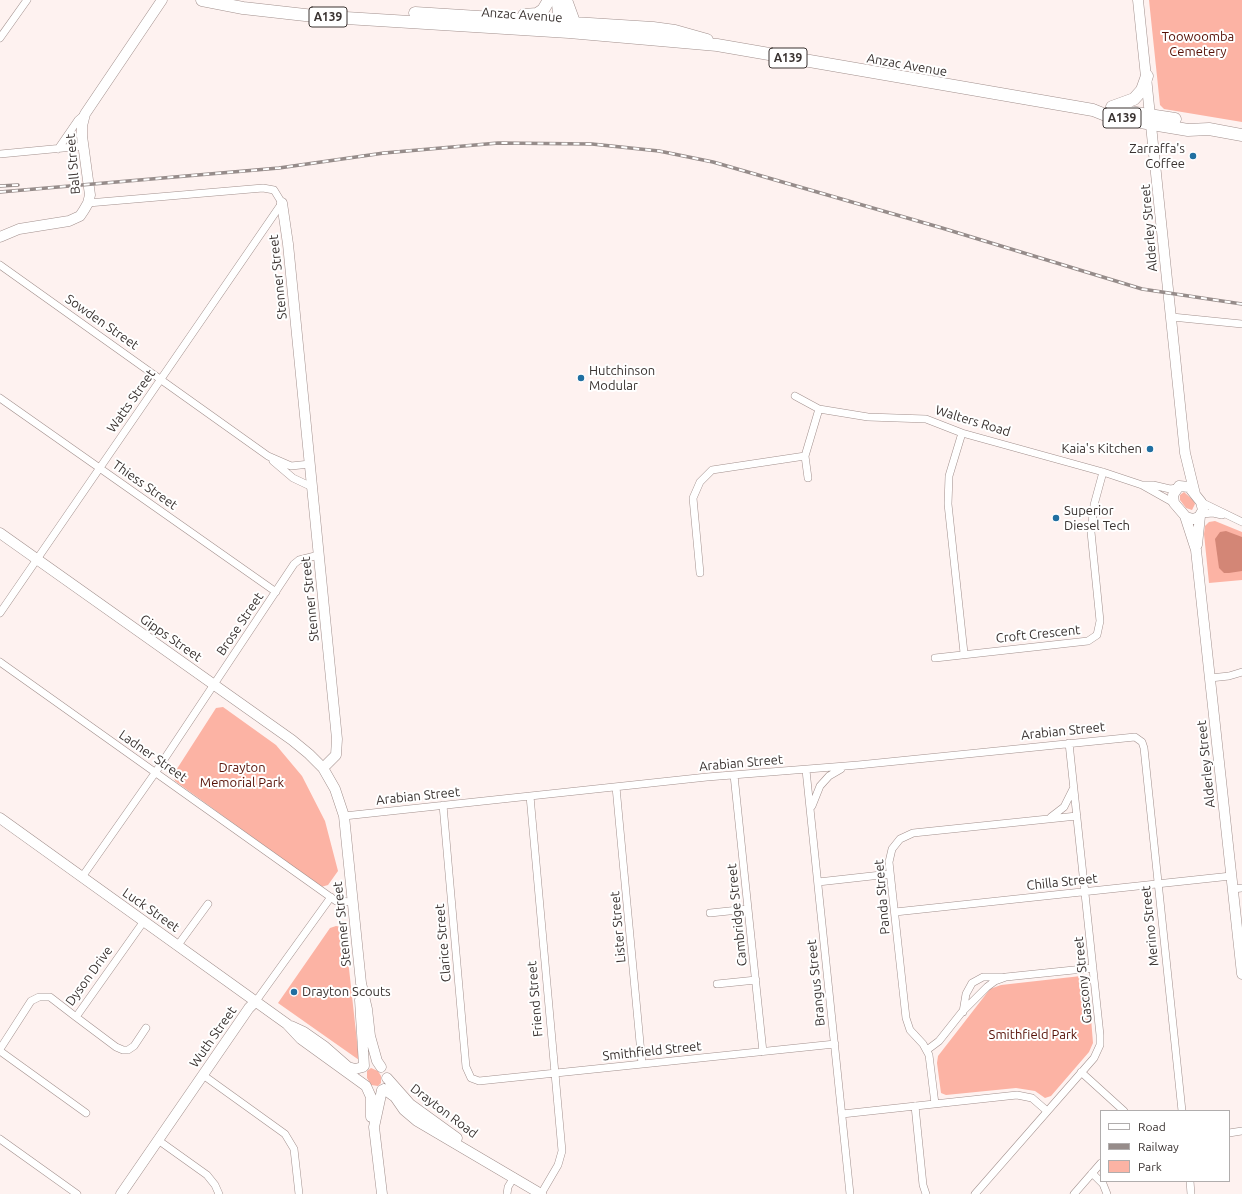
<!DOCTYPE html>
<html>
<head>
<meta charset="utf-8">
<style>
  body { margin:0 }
  #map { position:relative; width:1242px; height:1194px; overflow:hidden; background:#fef2f0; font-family:Ubuntu,sans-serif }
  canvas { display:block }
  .legend { position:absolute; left:1100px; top:1110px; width:130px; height:72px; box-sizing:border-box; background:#fff; border:1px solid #b0adad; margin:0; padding:5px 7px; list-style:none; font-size:12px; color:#3a3331 }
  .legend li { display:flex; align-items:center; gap:8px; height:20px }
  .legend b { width:20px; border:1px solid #b0adad }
</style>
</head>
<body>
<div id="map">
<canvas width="1242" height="1194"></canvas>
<ul class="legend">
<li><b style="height:5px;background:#fff"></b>Road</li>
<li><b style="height:5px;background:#968c8a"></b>Railway</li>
<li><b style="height:11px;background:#fcb3a4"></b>Park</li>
</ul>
</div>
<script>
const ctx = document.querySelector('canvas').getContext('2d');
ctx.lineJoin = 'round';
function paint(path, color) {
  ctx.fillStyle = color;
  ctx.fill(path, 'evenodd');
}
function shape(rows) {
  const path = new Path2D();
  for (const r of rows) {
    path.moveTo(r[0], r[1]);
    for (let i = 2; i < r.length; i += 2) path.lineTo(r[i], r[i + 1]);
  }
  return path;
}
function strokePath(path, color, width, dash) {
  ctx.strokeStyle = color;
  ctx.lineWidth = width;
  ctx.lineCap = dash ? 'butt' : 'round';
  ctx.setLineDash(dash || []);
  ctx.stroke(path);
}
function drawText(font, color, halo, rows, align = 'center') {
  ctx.font = font + ' Ubuntu,sans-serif';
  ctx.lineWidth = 4;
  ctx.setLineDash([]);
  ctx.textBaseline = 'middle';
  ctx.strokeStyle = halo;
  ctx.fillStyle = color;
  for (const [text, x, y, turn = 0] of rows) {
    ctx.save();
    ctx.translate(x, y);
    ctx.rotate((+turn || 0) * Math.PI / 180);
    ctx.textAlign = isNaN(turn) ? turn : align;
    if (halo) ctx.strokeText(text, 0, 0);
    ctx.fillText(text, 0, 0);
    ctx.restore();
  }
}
paint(shape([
  [1149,0,1242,0,1242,122,1164,109,1160,105],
  [1184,492,1193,500,1195,504,1192,510,1186,508,1180,500,1180,495],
  [1215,521,1242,532,1242,580,1209,583,1204,534,1205,526,1209,522],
  [223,707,276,745,302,776,325,821,338,871,328,885,321,887,175,781,173,775,216,708],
  [336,926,341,927,345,932,359,1060,278,1003,330,928],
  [1081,976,1086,979,1088,981,1093,1043,1089,1052,1051,1096,1045,1098,1035,1091,1016,1088,946,1095,941,1093,937,1063,938,1056,990,989,1001,985],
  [371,1068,378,1071,381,1076,381,1083,378,1086,371,1085,367,1078,367,1071]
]), '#fcb3a4');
paint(shape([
  [1226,531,1242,537,1242,571,1229,573,1224,573,1219,568,1215,539,1220,532]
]), '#d38676');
const street = shape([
  [555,0,558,26],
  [561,0,565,26],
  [0,38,27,0],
  [58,149,78,120,85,114],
  [0,154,84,146],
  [0,265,268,456,291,466,310,464],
  [1172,317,1242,324],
  [795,396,819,409,868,417,926,419,962,433,1103,472,1142,485,1174,503],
  [0,398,276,592],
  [962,433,949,476,948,504,964,653],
  [273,461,293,478,312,487],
  [808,478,805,456,819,409],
  [1142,485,1153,485,1170,489,1177,488],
  [1201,502,1242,522],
  [1202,514,1213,513,1222,515],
  [700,573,693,498,700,482,712,470,805,456],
  [0,613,282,203,274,190,263,188,88,203],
  [935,658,1088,641,1097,635,1100,621,1091,532,1094,505,1103,472],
  [0,662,336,901,353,902],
  [1210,678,1229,676,1242,672],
  [806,770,850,1194],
  [734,775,763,1052],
  [616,787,642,1064],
  [530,796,562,1151,558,1165,541,1194],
  [443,805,466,1067,471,1078,479,1081,835,1044],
  [812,806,820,786,829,776,841,769],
  [344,816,707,777,858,765,1135,737,1142,742,1144,748,1182,1111],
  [1051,817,1064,807,1073,789],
  [82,877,155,773,294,564,299,560,319,555],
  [818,882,890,874],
  [1233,889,1242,888],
  [895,912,1231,876],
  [710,913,748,909],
  [178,945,208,904],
  [717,984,756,980],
  [256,1001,331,897],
  [963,1012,966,994,972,983,983,977,1002,977],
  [76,1017,116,1047,123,1050,128,1050,134,1046,146,1028],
  [0,1049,31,1001,39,997,50,997,76,1017,144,921],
  [927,1050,939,1041,962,1012,987,987,995,981,1006,977,1093,968],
  [0,1051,86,1113],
  [1081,1072,1124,1111],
  [203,1075,285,1134,294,1149,299,1194],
  [935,1104,929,1055,923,1044,910,1030,906,1018,889,862,892,849,900,839,913,833,1077,816],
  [915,1106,923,1185,926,1194],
  [842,1114,1017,1095,1032,1098,1047,1111],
  [1229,1133,1242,1131],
  [0,1139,77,1194],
  [158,1140,207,1175,215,1185,219,1194],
  [1092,1173,1103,1184,1107,1194],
  [1190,1181,1191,1194],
  [507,1194,508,1187,514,1177],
  [975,1194,1094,1058,1100,1045,1100,1035,1069,743],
  [1074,1194,1101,1163]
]);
const secondary = shape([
  [1138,0,1185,453,1195,494],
  [282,203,288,244,337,739,336,755,323,768],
  [0,237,19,229,69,221,80,216,84,210,88,203,90,195,82,136,82,126,85,114,162,0],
  [1179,486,1189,487,1201,502,1203,510,1199,517,1193,519,1186,517,1174,503,1173,495,1179,486],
  [1185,516,1196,550,1242,974],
  [0,533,292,740,309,754,323,768,335,789,344,816,361,983,367,1009,370,1036,377,1061,381,1067],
  [1197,545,1200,516],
  [0,818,287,1024,301,1039,366,1086],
  [360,1000,364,1066],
  [291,1026,304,1032,324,1046,348,1067,355,1069,363,1067],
  [387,1078,410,1104,457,1138],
  [366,1086,371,1097,371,1117],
  [384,1089,395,1097,404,1110,417,1121,541,1194],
  [121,1194,249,1008,256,1001],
  [382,1194,374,1127,382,1090]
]);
const highway = shape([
  [202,0,243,8,314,16,569,32,717,45,1093,110,1108,116,1152,124,1188,130,1209,129,1242,135],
  [566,0,574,22],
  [415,13,653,28,675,31,707,40],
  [524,15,537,14,543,10,549,0],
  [1112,107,1134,99,1142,90,1147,76],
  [1116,110,1175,119]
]);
strokePath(street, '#a2908d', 8);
strokePath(secondary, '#a2908d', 11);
strokePath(highway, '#a2908d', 13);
strokePath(street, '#fff', 7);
strokePath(secondary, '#fff', 10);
strokePath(highway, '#fff', 12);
const rail = shape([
  [0,186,18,185],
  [0,192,279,168,384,153,498,143,592,144,659,151,713,162,942,228,1142,289,1242,304]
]);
strokePath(rail, '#968c8a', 3.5);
strokePath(rail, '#fff', 2, [6]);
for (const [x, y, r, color] of [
  [1193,156,4,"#206fa1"],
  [581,378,4,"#206fa1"],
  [1150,449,4,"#206fa1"],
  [1056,518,4,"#206fa1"],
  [294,992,4,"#206fa1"]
]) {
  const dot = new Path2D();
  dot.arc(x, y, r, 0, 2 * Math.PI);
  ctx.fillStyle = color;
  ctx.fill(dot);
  strokePath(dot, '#fff', 1.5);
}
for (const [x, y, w] of [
  [328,17,38],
  [788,58,38],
  [1122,118,38]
]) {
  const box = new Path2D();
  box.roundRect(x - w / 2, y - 10, w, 20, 3);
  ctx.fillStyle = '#fff';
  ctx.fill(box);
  strokePath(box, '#3a3331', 1);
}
drawText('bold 12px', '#3a3331', null, [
  ["A139",328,17],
  ["A139",788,58],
  ["A139",1122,118]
]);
drawText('13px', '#3a3331', '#fff', [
  ["Anzac Avenue",522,15,4],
  ["Anzac Avenue",907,65,10],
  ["Ball Street",73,164,-95],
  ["Alderley Street",1149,228,-95],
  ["Stenner Street",278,277,-96],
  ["Sowden Street",102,322,35],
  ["Watts Street",131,401,-55],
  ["Walters Road",973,421,17],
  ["Thiess Street",145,485,35],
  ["Stenner Street",310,599,-96],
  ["Brose Street",240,624,-56],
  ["Croft Crescent",1038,634,-6],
  ["Gipps Street",171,638,35],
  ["Arabian Street",1063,731,-6],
  ["Ladner Street",153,756,35],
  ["Arabian Street",741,763,-5],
  ["Alderley Street",1206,764,-96],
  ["Arabian Street",418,796,-6],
  ["Chilla Street",1062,882,-6],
  ["Panda Street",882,897,-95],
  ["Luck Street",151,910,35],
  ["Cambridge Street",737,915,-96],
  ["Stenner Street",342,924,-96],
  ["Merino Street",1150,926,-96],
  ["Lister Street",618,927,-95],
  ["Clarice Street",443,943,-95],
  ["Dyson Drive",89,976,-54],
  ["Gascony Street",1083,980,-96],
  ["Brangus Street",816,983,-96],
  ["Friend Street",535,999,-95],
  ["Wuth Street",213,1037,-55],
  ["Smithfield Street",652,1051,-6],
  ["Drayton Road",444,1111,37]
]);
drawText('13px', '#561006', '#fff', [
  ["Toowoomba",1198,37],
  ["Cemetery",1198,52],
  ["Drayton",242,768],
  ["Memorial Park",242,783],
  ["Smithfield Park",1033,1035]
]);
drawText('13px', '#3a3331', '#fff', [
  ["Zarraffa's",1185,149,"right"],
  ["Coffee",1185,164,"right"],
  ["Hutchinson",589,371],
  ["Modular",589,386],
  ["Kaia's Kitchen",1142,449,"right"],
  ["Superior",1064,511],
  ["Diesel Tech",1064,526],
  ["Drayton Scouts",302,992]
], 'left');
</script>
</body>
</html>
